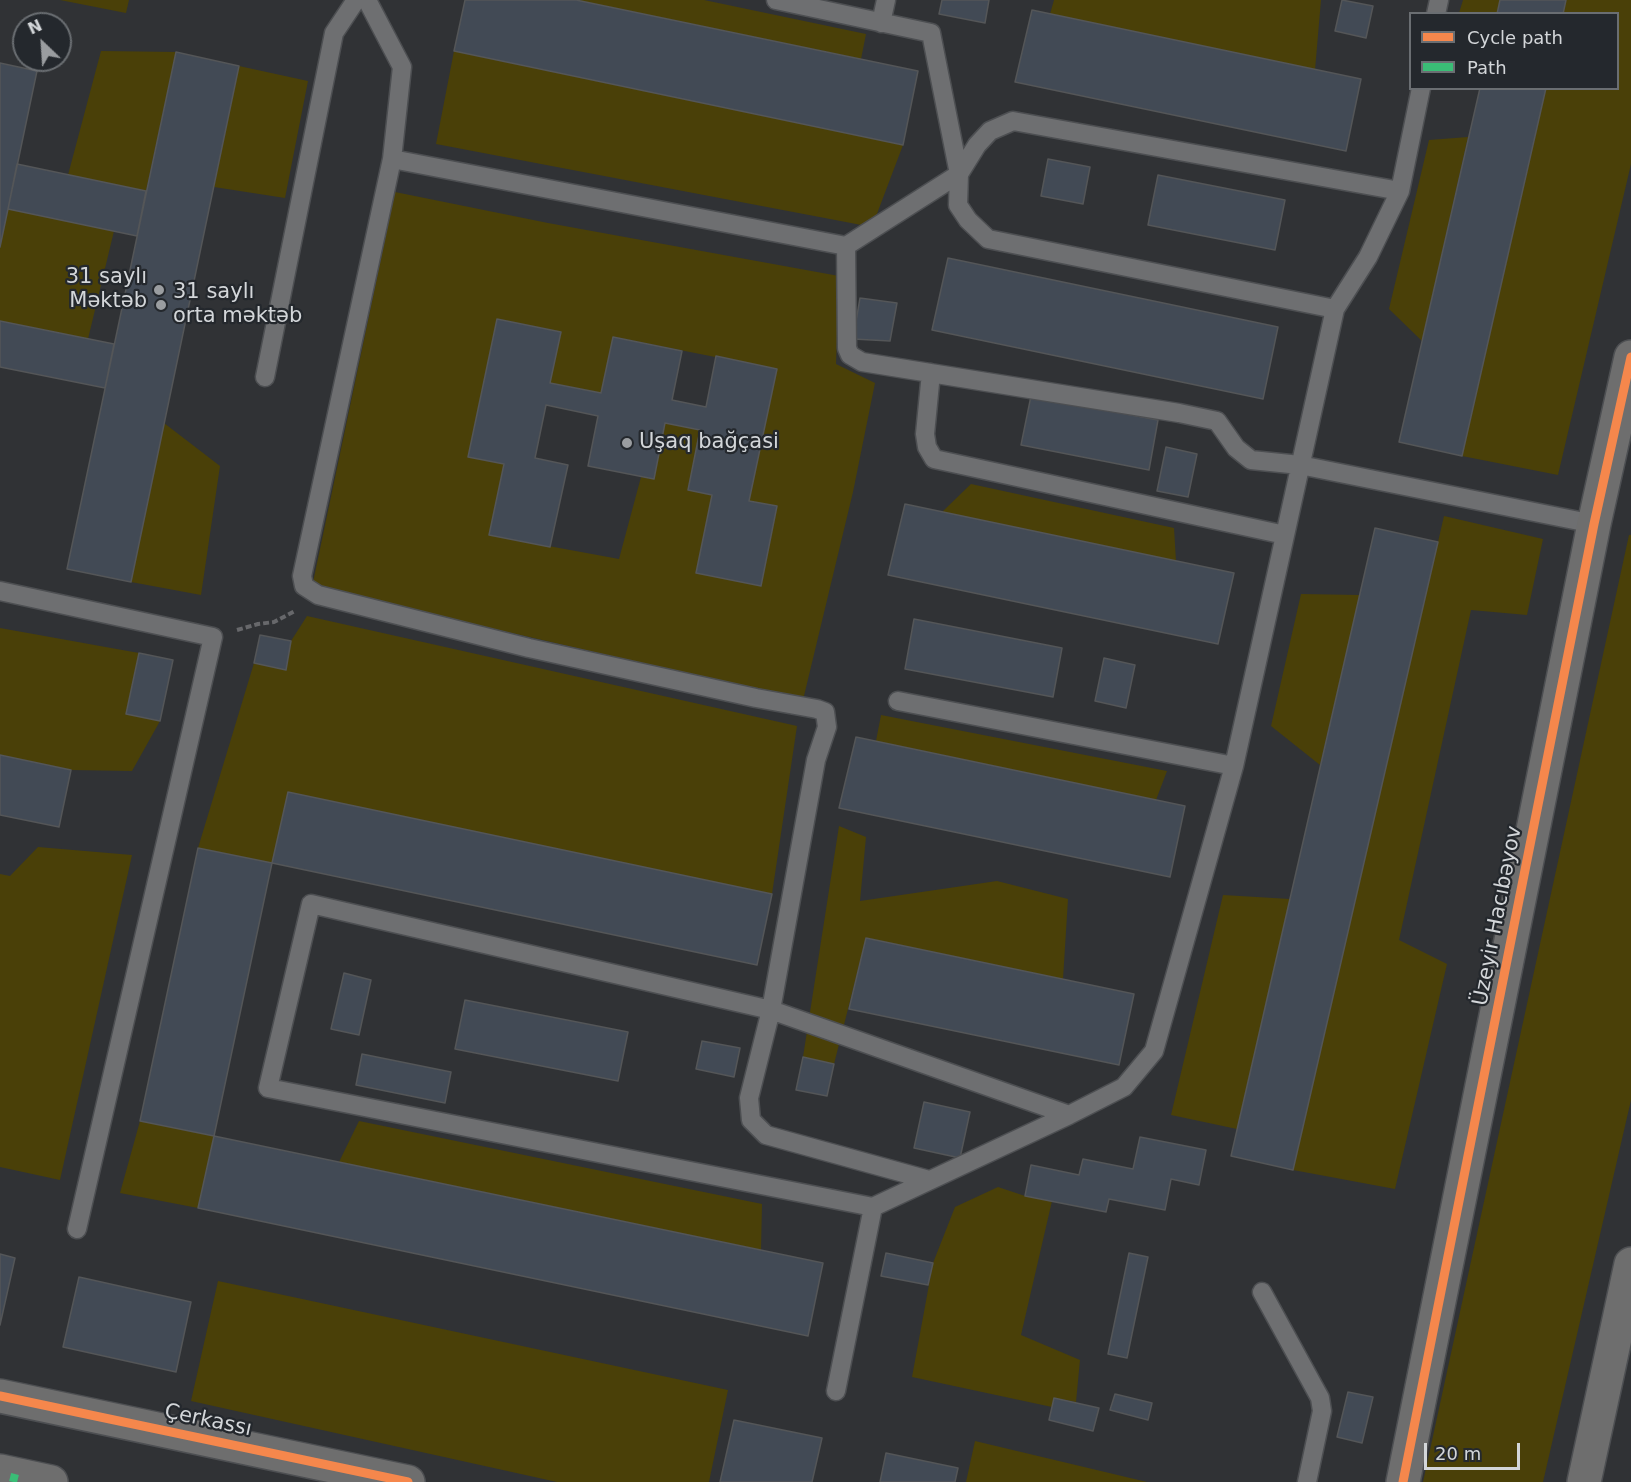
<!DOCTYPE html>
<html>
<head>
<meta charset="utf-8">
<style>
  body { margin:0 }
  #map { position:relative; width:1631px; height:1482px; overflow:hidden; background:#303235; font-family:"DejaVu Sans",sans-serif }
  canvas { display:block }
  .legend { position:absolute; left:1409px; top:12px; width:210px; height:78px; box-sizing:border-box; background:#24282d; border:2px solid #6a6e72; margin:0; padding:8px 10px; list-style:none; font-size:18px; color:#d3d6d9 }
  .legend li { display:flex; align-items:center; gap:12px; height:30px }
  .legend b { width:30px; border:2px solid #6a6e72 }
  .north { position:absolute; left:12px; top:12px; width:60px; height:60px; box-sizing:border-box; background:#24282d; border:2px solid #6a6e72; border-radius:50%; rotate:335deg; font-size:16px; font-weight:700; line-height:24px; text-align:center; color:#d3d6d9 }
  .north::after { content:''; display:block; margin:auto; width:21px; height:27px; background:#9a9da0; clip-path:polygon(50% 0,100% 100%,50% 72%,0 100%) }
  .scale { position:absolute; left:1424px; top:1443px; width:96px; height:27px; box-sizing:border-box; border:3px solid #d3d6d9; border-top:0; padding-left:8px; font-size:18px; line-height:21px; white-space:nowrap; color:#d3d6d9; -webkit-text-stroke:4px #24282d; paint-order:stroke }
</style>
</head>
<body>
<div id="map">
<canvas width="1631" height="1482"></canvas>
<ul class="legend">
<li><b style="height:8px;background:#f5874c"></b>Cycle path</li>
<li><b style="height:8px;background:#3abd76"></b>Path</li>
</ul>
<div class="north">N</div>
<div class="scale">20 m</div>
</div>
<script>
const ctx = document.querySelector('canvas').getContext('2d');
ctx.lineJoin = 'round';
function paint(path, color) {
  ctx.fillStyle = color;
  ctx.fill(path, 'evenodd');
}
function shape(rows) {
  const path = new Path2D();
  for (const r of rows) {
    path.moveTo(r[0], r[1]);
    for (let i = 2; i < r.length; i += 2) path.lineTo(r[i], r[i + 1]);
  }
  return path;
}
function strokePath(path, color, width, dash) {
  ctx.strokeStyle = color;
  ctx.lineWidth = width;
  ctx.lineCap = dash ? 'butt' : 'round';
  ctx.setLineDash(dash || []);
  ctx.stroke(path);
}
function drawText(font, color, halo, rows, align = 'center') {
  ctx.font = font + ' "DejaVu Sans",sans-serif';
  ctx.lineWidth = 4.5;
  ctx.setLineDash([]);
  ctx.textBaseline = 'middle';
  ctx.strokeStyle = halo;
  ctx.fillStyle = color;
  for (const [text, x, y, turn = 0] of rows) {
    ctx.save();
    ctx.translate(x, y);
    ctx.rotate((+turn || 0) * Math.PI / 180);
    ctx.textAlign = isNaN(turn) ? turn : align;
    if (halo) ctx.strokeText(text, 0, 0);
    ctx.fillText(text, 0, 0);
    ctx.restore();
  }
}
paint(shape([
  [60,0,129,0,126,13],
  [576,0,704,0,866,34,861,59],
  [1054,0,1321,0,1315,70,1050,14],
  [1463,0,1500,0,1497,13,1459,13],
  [1566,0,1631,0,1631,164,1558,475,1462,456,1546,89,1618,88,1618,14,1563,13],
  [101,51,176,52,146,191,68,175],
  [454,51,903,145,872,227,436,144],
  [239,66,308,81,285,198,214,187],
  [1468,137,1422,341,1389,309,1429,140],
  [395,192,548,223,839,276,836,364,875,383,853,492,803,700,312,587],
  [497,319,561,332,550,383,601,393,614,337,776,369,749,501,777,507,761,586,696,573,712,495,688,489,700,430,665,423,654,479,641,477,619,559,489,535,504,464,468,457],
  [8,209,114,231,88,339,0,321,0,247],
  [164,423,220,466,201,595,131,582],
  [971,484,1174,528,1176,561,942,512],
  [1444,516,1543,539,1527,615,1471,610,1399,940,1447,964,1395,1189,1293,1170],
  [1629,535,1631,535,1631,1100,1543,1482,1423,1482],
  [1301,594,1360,595,1320,765,1271,726],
  [307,616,797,726,772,894,289,793,272,863,198,848,254,663,285,669,291,641],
  [0,628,139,653,126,713,160,721,132,771,71,770,0,755],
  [881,715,1167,771,1156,800,876,741],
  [839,826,866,837,860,901,997,881,1068,899,1063,979,866,938,834,1064,803,1057],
  [38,847,132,855,60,1180,0,1167,0,874,10,876],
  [1223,895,1290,899,1237,1129,1171,1115],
  [140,1121,214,1136,198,1208,120,1193],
  [359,1121,762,1204,761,1250,339,1162],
  [998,1187,1025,1196,1052,1201,1021,1335,1080,1360,1076,1402,1055,1398,1052,1407,912,1377,933,1263,955,1207],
  [218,1281,728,1390,709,1482,557,1482,191,1401],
  [975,1441,1147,1482,966,1482]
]), '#4a4008');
const building = shape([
  [465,0,576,0,918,71,903,145,454,51,465,0],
  [942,0,989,0,985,23,939,14,942,0],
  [1342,0,1373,6,1366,38,1335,31,1342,0],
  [1500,0,1566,0,1563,14,1497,14,1500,0],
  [1032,10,1361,79,1346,151,1015,82,1032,10],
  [176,52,239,66,131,582,67,569,176,52],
  [0,63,37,71,0,247,0,63],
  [1480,88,1546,88,1462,456,1399,442,1480,88],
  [1048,159,1090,167,1083,204,1041,196,1048,159],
  [17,164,146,191,137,236,8,209,17,164],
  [1158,175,1285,200,1275,250,1148,225,1158,175],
  [948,258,1278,327,1263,399,932,330,948,258],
  [860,298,897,303,890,341,853,339,860,298],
  [497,319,561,332,550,383,601,393,613,337,682,351,672,400,706,407,716,356,777,369,749,501,777,506,761,586,696,573,712,495,688,490,700,430,665,423,654,479,588,466,598,416,546,405,535,458,568,465,550,547,489,535,504,464,468,457,497,319],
  [0,321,114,344,105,388,0,367,0,321],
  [1031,396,1158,420,1149,470,1021,445,1031,396],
  [1166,447,1197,454,1188,497,1157,491,1166,447],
  [905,504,1234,573,1218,644,888,575,905,504],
  [1375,528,1438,542,1293,1170,1231,1156,1375,528],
  [914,619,1062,648,1053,697,905,669,914,619],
  [260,635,291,641,286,670,254,663,260,635],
  [139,653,173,660,160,721,126,714,139,653],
  [1104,658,1135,665,1126,708,1095,701,1104,658],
  [856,737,1185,806,1170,877,839,808,856,737],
  [0,755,71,770,59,827,0,815,0,755],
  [288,792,772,894,757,965,272,863,288,792],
  [198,848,272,863,214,1136,140,1121,198,848],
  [866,938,1134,994,1119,1065,849,1009,866,938],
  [344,973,371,980,359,1035,331,1029,344,973],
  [465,1000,628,1032,618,1081,455,1049,465,1000],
  [702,1041,740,1048,734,1077,696,1069,702,1041],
  [362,1054,451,1072,445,1103,356,1085,362,1054],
  [803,1057,834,1064,827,1096,796,1090,803,1057],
  [924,1102,970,1112,960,1158,914,1148,924,1102],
  [214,1136,823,1263,808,1336,198,1208,214,1136],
  [1140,1137,1206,1150,1199,1185,1171,1179,1165,1210,1109,1199,1106,1212,1025,1196,1031,1165,1079,1175,1083,1159,1133,1169,1140,1137],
  [886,1253,933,1263,928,1285,881,1276,886,1253],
  [1129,1253,1148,1257,1127,1358,1108,1354,1129,1253],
  [0,1254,15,1258,0,1325,0,1254],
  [79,1277,191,1302,176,1372,63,1347,79,1277],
  [1348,1392,1373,1397,1362,1443,1337,1437,1348,1392],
  [1115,1394,1152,1403,1148,1420,1110,1410,1115,1394],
  [1054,1398,1099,1408,1093,1431,1049,1420,1054,1398],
  [734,1420,822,1438,812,1482,720,1482,734,1420],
  [886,1453,958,1468,955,1482,880,1482,886,1453]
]);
paint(building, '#424a55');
strokePath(building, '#545658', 1.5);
const lane = shape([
  [367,0,402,67,392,159,846,246,959,174,931,33,776,0],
  [1436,14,1439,0],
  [881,23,886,0],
  [392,159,302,576,304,586,318,595,529,648,756,698,817,709,825,712,827,727,816,760,771,1010,1069,1115],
  [846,246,847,348,850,355,862,362,1179,413,1217,421,1236,448,1251,460,1300,465,1594,524],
  [1335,309,988,239,968,220,958,205,959,174,977,145,990,131,1013,121,1400,191],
  [931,373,925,434,927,447,934,459,1285,535],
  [265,377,334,33,356,0],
  [0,591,213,637,77,1229],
  [898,701,1234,766],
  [873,1207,268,1088,311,904,771,1010,749,1098,751,1120,766,1135,929,1180],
  [1262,1292,1320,1398,1322,1411,1307,1482],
  [836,1391,873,1207,1069,1115,1124,1087,1154,1051,1234,766,1335,309,1368,257,1400,191,1421,88]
]);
const secondary = shape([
  [0,1396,408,1482],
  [0,1471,51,1482],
  [1403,1482,1594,524,1631,357],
  [1584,1482,1631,1264]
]);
strokePath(lane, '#4d4f52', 21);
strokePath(secondary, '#4d4f52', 36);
strokePath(shape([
  [237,630,258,624,274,622,295,611]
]), '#67686b', 4, [6, 3]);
strokePath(lane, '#6e6f71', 18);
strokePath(secondary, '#6e6e6e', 33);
strokePath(shape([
  [13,1482,15,1474]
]), '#3abd76', 8, [15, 8]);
strokePath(shape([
  [0,1396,408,1482],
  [1403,1482,1594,524,1631,357]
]), '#f5874c', 9);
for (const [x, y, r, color] of [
  [159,290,6,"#9a9da0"],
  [161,305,6,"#9a9da0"],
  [627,443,6,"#9a9da0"]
]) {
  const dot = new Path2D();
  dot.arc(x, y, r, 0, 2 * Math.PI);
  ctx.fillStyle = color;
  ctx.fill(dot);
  strokePath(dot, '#24282d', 2);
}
drawText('21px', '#d3d6d9', '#24282d', [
  ["31 saylı",147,278,"right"],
  ["Məktəb",147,302,"right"],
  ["31 saylı",173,293],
  ["orta məktəb",173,317],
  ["Uşaq bağçasi",639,443]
], 'left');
drawText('21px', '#d3d6d9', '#24282d', [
  ["Üzeyir Hacıbəyov",1498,916,-79],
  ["Çerkassı",208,1421,12]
]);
</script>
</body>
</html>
